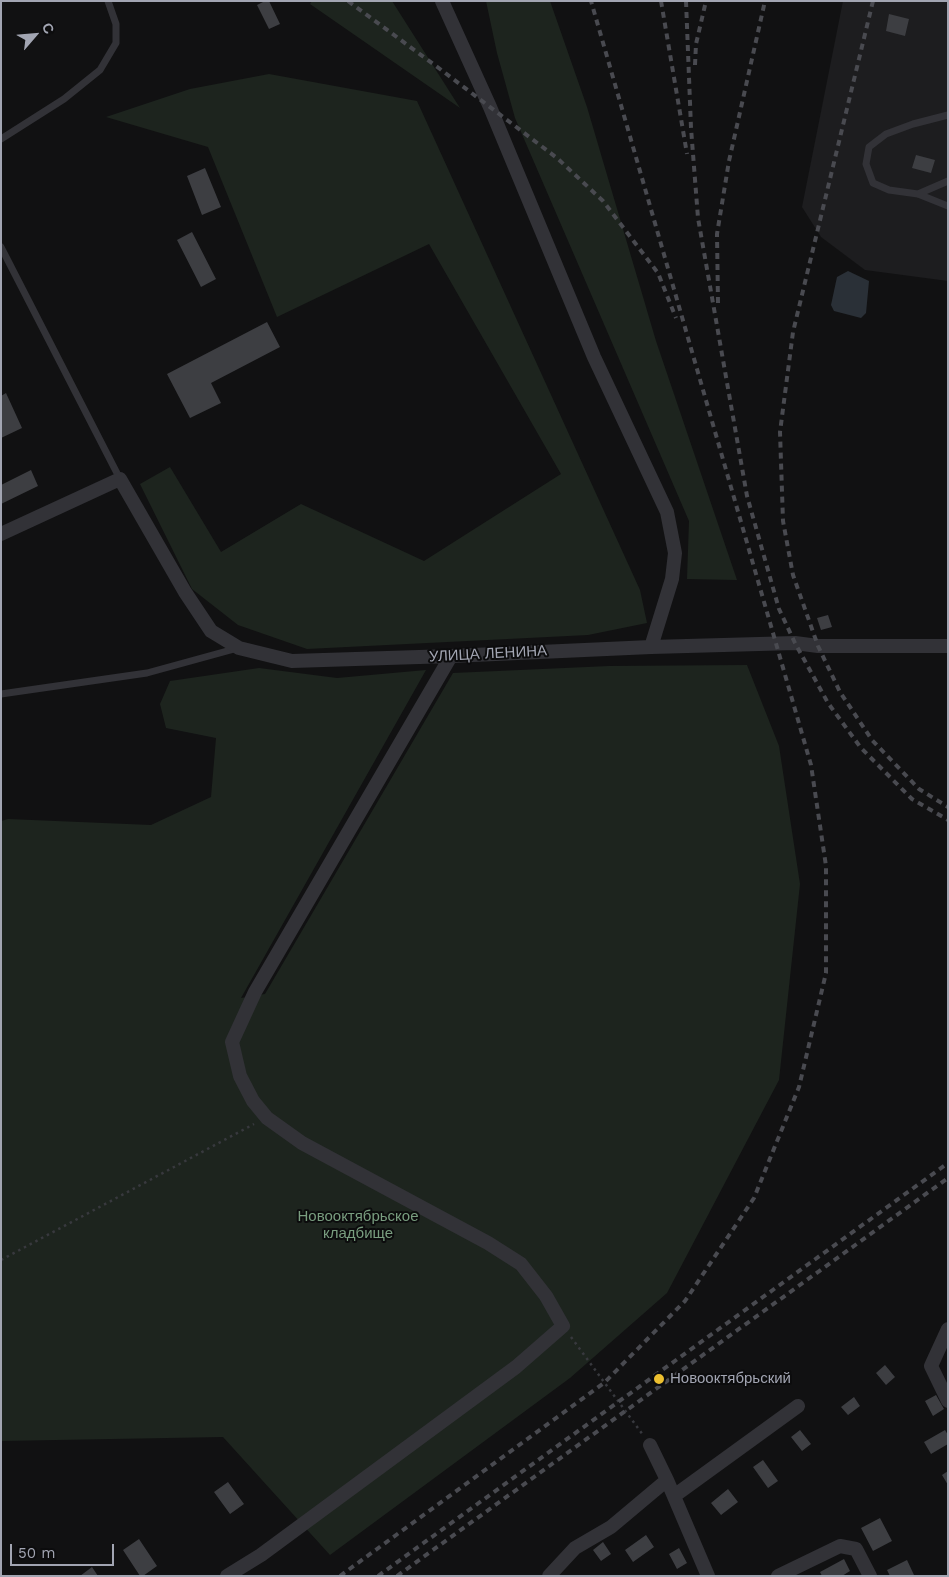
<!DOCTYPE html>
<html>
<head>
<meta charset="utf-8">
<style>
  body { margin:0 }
  #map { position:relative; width:949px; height:1577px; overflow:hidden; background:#111112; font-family:"Work Sans",sans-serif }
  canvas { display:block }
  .frame { position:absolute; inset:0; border:2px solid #a2a5b2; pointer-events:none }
  .north { position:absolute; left:10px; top:10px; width:50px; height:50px; -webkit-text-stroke:4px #0c0c0d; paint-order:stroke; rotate:63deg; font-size:14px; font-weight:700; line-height:20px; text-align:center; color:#a2a5b2 }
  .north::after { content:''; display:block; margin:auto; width:18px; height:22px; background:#a2a5b2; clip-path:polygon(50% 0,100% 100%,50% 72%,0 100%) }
  .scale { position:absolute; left:10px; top:1544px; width:104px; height:22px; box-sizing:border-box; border:2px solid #a2a5b2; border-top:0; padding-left:6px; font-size:15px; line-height:18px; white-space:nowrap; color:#a2a5b2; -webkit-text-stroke:4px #0c0c0d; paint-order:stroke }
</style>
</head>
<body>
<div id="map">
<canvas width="949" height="1577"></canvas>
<div class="frame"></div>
<div class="north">С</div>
<div class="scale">50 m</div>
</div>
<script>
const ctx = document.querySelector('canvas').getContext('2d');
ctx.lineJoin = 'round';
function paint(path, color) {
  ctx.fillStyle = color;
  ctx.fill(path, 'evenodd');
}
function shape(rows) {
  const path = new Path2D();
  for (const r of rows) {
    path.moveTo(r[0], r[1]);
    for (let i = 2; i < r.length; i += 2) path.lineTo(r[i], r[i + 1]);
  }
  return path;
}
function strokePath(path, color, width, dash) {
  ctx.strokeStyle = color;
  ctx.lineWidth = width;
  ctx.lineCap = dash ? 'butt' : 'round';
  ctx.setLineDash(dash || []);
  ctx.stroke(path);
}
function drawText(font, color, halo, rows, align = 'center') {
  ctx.font = font + ' "Work Sans",sans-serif';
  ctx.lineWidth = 4;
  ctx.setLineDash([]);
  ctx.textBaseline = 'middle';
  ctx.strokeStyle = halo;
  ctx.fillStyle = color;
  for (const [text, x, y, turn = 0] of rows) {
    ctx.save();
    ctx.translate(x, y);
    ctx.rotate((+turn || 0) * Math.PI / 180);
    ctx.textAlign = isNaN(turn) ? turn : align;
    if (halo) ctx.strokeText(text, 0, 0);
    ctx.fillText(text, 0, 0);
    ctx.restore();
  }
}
paint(shape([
  [843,1,948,1,948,281,865,270,821,237,802,207]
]), '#1d1d1f');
paint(shape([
  [312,1,392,1,460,108,310,4],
  [486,1,550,1,587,107,656,341,737,580,687,579,689,521,515,118,497,53],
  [269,74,417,101,640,590,647,623,588,635,307,649,238,625,192,589,140,484,170,467,221,552,301,504,424,561,561,474,429,244,277,317,208,147,106,117,190,89],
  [747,665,779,746,800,884,779,1080,667,1293,570,1378,330,1555,223,1437,1,1441,1,821,8,819,151,825,211,797,216,738,166,728,160,704,170,681,259,668,337,678,426,670,241,998,265,994,453,673,609,666]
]), '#1d241e');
paint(shape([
  [848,271,869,281,866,313,861,318,834,311,831,305,837,277]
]), '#2a3037');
paint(shape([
  [265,1,269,1,280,24,269,29,257,5],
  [889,14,909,19,905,36,886,31],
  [916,155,935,160,931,173,912,168],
  [205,168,221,207,202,215,187,176],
  [192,232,216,279,201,287,177,240],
  [267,322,280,347,211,383,221,403,190,418,167,374],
  [6,393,22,428,1,438,1,396],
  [31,470,38,486,1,504,1,485],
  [828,615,832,627,821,630,817,618],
  [885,1365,895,1377,886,1385,876,1373],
  [936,1395,944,1409,933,1416,925,1401],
  [854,1397,860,1406,848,1415,841,1407],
  [800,1430,811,1444,802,1451,791,1437],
  [945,1430,948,1435,948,1444,931,1454,924,1442],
  [763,1460,778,1481,768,1488,753,1467],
  [948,1471,948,1485,942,1475],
  [228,1482,244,1504,230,1514,214,1492],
  [728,1489,738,1502,721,1515,711,1503],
  [880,1518,892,1541,873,1551,861,1528],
  [646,1535,654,1547,633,1562,625,1550],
  [139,1539,157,1566,143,1576,140,1576,123,1550],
  [603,1542,611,1554,601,1561,593,1550],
  [679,1548,687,1563,677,1569,669,1554],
  [844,1559,850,1571,842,1576,822,1576,820,1572],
  [907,1560,914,1575,890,1576,887,1570],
  [92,1567,98,1576,80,1576]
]), '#3d3e42');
strokePath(shape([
  [1,1260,254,1124],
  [571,1337,643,1435]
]), '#38393e', 2.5, [2.5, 4]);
strokePath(shape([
  [948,115,913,124,886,134,869,147,866,164,873,183,889,190,918,194,948,206],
  [1,139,64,99,100,70,116,43,116,24,108,1],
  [918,194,948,181],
  [1,247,120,479],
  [1,694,147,673,238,648]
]), '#323237', 7);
strokePath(shape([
  [442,1,490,107,594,357,667,512,675,553,672,579,651,647],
  [1,534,120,479,185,592,211,631,239,648,292,661,451,656,651,647,795,643,818,646,948,646],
  [948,1329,931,1366,948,1401],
  [650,1445,667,1480,708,1576],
  [674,1496,798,1406],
  [227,1576,261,1555,516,1367,563,1326,546,1296,521,1264,488,1243,302,1143,267,1118,253,1101,240,1076,232,1042,255,992,451,656],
  [549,1576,575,1548,611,1527,667,1480],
  [778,1576,840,1546,856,1549,870,1576]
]), '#323237', 14);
strokePath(shape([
  [348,1,440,69,557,158,603,201,658,273,676,318],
  [661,1,687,154],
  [686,1,691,128,698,218,747,496,779,609,795,643,828,703,861,748,912,799,948,820],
  [873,1,793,332,780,432,783,521,793,575,818,646,840,692,872,740,919,789,948,807],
  [695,65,696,44,706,1],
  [718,303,717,234,729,161,765,1],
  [340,1576,604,1383,685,1301,754,1198,799,1087,826,973,826,866,811,765,591,1],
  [378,1576,948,1163],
  [397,1576,948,1178]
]), '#494a50', 4, [6, 5]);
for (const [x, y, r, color] of [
  [659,1379,6,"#ecbf2f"]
]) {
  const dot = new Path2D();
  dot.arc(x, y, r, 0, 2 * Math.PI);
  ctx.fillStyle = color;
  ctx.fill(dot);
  strokePath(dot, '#0c0c0d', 2);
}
drawText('15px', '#a2a5b2', '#0c0c0d', [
  ["УЛИЦА ЛЕНИНА",488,654,-3]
]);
drawText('15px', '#799d7f', '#0c0c0d', [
  ["Новооктябрьское",358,1217],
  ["кладбище",358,1234]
]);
drawText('15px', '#a2a5b2', '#0c0c0d', [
  ["Новооктябрьский",670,1379]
], 'left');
</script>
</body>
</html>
